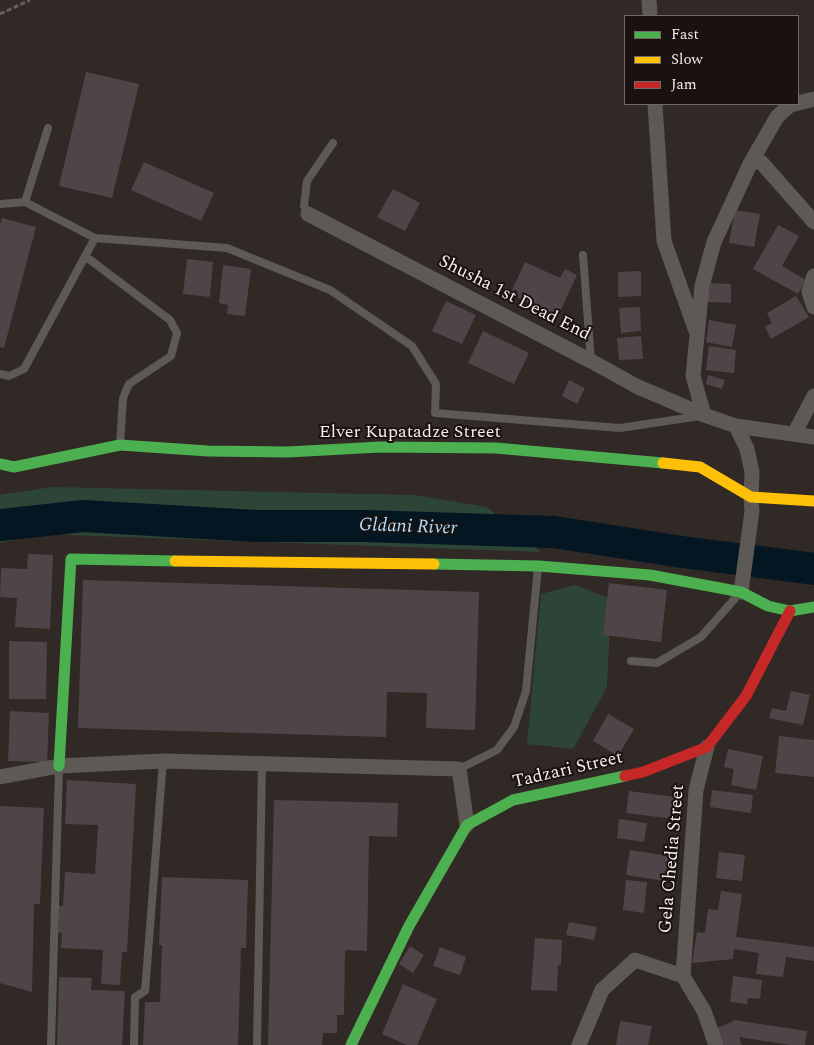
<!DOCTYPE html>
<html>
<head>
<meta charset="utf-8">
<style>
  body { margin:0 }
  #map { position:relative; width:814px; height:1045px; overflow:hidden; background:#312925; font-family:Spectral,serif }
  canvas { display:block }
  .legend { position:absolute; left:624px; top:15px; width:175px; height:90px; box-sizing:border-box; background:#19120f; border:1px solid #726a66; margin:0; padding:6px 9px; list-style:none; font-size:15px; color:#f8ede9 }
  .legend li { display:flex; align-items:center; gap:10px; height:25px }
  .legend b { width:25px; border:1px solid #726a66 }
</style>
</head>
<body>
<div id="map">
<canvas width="814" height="1045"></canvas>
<ul class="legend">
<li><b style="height:6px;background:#4caf50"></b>Fast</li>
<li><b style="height:6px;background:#ffc107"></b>Slow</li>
<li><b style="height:6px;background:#c62828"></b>Jam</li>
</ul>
</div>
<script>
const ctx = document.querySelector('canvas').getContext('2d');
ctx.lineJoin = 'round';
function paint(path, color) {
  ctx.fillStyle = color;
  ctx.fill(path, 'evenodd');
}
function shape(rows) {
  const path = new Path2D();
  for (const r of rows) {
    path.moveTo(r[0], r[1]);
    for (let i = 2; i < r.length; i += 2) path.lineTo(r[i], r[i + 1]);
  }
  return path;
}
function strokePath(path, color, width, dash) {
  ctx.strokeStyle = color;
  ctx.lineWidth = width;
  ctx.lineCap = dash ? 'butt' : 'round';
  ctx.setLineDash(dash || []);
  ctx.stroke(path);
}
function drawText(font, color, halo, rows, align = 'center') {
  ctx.font = font + ' Spectral,serif';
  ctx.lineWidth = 4;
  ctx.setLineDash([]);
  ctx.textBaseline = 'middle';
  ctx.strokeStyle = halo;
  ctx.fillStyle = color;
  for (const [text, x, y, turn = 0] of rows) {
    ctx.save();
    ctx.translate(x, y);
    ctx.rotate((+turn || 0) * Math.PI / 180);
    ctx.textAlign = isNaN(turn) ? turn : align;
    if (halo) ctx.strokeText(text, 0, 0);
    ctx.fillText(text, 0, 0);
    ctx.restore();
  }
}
paint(shape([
  [52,487,414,495,487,507,541,552,42,534,0,543,0,495],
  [575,585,611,599,607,687,573,749,527,744,541,594]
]), '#2d4537');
strokePath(shape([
  [0,525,83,516,256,526,365,526,554,532,682,552,814,569]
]), '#041622', 32);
paint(shape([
  [86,72,139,84,112,198,59,186],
  [144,162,214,193,201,221,131,190],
  [393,189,420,203,405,231,377,217],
  [735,210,760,214,754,247,729,243],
  [2,218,36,227,4,348,0,347,0,225],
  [778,225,799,236,782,266,806,280,798,294,753,269],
  [187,259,213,262,210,297,183,294],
  [525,262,560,278,565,269,577,275,558,316,510,294],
  [223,265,251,269,245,316,227,314,228,305,219,303],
  [641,271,641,296,618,297,618,272],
  [708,283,731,284,731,303,708,302],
  [796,296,809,317,771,339,765,327,772,323,767,313],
  [446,301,476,315,462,344,432,331],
  [640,307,641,331,621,333,619,308],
  [709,320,736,325,732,347,706,342],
  [483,331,529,353,514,384,468,363],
  [641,336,643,359,619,360,617,338],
  [709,346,736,350,734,373,706,370],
  [708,375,725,380,722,389,706,384],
  [569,380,585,388,577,404,562,396],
  [28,554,53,555,50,629,15,627,17,598,0,597,1,568,27,569],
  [83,580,479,592,475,730,426,728,427,693,387,692,386,737,78,728],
  [609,583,667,590,661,642,603,635],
  [9,641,47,642,46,699,9,699],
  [791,691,810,695,803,725,769,718,772,708,786,711],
  [10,711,49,713,47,762,8,761],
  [608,714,634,729,618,756,593,741],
  [779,736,814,740,814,777,775,773],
  [728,749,763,756,756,790,731,785,734,769,724,767],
  [67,780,136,784,127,952,122,952,120,985,101,984,103,950,61,948,62,933,58,932,59,906,63,906,65,872,95,874,98,825,65,824],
  [712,790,753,795,751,813,710,807],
  [629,791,676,797,674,819,626,813],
  [274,800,398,803,397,837,369,836,367,951,345,950,344,1015,337,1015,337,1033,323,1033,322,1045,268,1045],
  [0,806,44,808,40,904,34,904,32,992,0,983],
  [619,819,647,823,644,842,617,838],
  [630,850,669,856,665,881,626,875],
  [719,852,745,855,742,881,716,878],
  [162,877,248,880,246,948,241,948,238,1045,143,1045,145,1002,160,1002,162,945,159,945],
  [626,880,647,882,644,913,623,910],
  [721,891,742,894,736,937,814,947,814,961,786,957,783,977,756,974,759,953,734,949,733,959,692,963,697,932,705,933,708,909,718,910],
  [569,922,597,927,594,940,566,935],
  [535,938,562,940,561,965,558,965,557,991,531,990],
  [410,946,424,955,413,973,399,964],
  [440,947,466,957,460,975,433,966],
  [733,976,762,980,760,999,748,998,747,1004,730,1002],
  [59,977,92,978,91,990,125,991,122,1045,57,1045],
  [403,984,437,999,417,1045,407,1045,382,1034],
  [733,1020,807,1031,805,1045,790,1045,739,1037,742,1045,724,1045,717,1028,732,1022],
  [620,1021,652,1026,648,1045,616,1045]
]), '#4f4548');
strokePath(shape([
  [0,14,30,0]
]), '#66605c', 3, [5, 2.5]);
strokePath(shape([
  [25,202,48,128],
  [0,204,25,202,95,238,227,248,330,290,412,346,436,384,435,413,620,428,700,416],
  [308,214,304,206,307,181,333,143],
  [583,255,591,361],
  [85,256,170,320,177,333,171,356,129,384,123,398,120,445],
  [0,374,9,376,24,369,95,238],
  [631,661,657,663,701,637,738,595],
  [459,769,497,750,514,727,526,691,538,567],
  [51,1045,59,768],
  [134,1045,135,997,145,991,163,761],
  [257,1045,262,764]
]), '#5d5955', 8);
strokePath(shape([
  [649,0,650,16],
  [798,103,814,99],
  [655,104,664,241,696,331],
  [751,162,777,117,790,105,795,104],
  [308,214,591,361,638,387,704,415,736,426,814,437],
  [814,276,809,292,814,307],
  [704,415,693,376,702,286,714,242,751,162,761,162,814,222],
  [736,426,747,449,752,472,751,497,752,511,741,592],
  [794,434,814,396],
  [707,747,696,790,683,976,704,1011,716,1045],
  [0,777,59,766,163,761,459,769,467,825],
  [579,1045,602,990,635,960,683,976]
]), '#5d5955', 15);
strokePath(shape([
  [0,464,14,467,120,445,208,451,288,452,380,447,496,448,663,463],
  [434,564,539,566,650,575,741,592,768,606,790,611,814,607],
  [59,766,71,559,175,561],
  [351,1045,409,926,467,825,513,800,625,776]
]), '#4caf50', 11);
strokePath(shape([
  [663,463,700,467,751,497,814,501],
  [175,561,434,564]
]), '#ffc107', 11);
strokePath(shape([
  [625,776,643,772,707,747,746,696,790,611]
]), '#c62828', 11);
drawText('18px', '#f8ede9', '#19120f', [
  ["Shusha 1st Dead End",514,299,27],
  ["Elver Kupatadze Street",410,433],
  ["Tadzari Street",568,771,-13],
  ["Gela Chedia Street",673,859,-85]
]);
drawText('italic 19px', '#addcfd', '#19120f', [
  ["Gldani River",408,528,2]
]);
</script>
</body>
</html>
